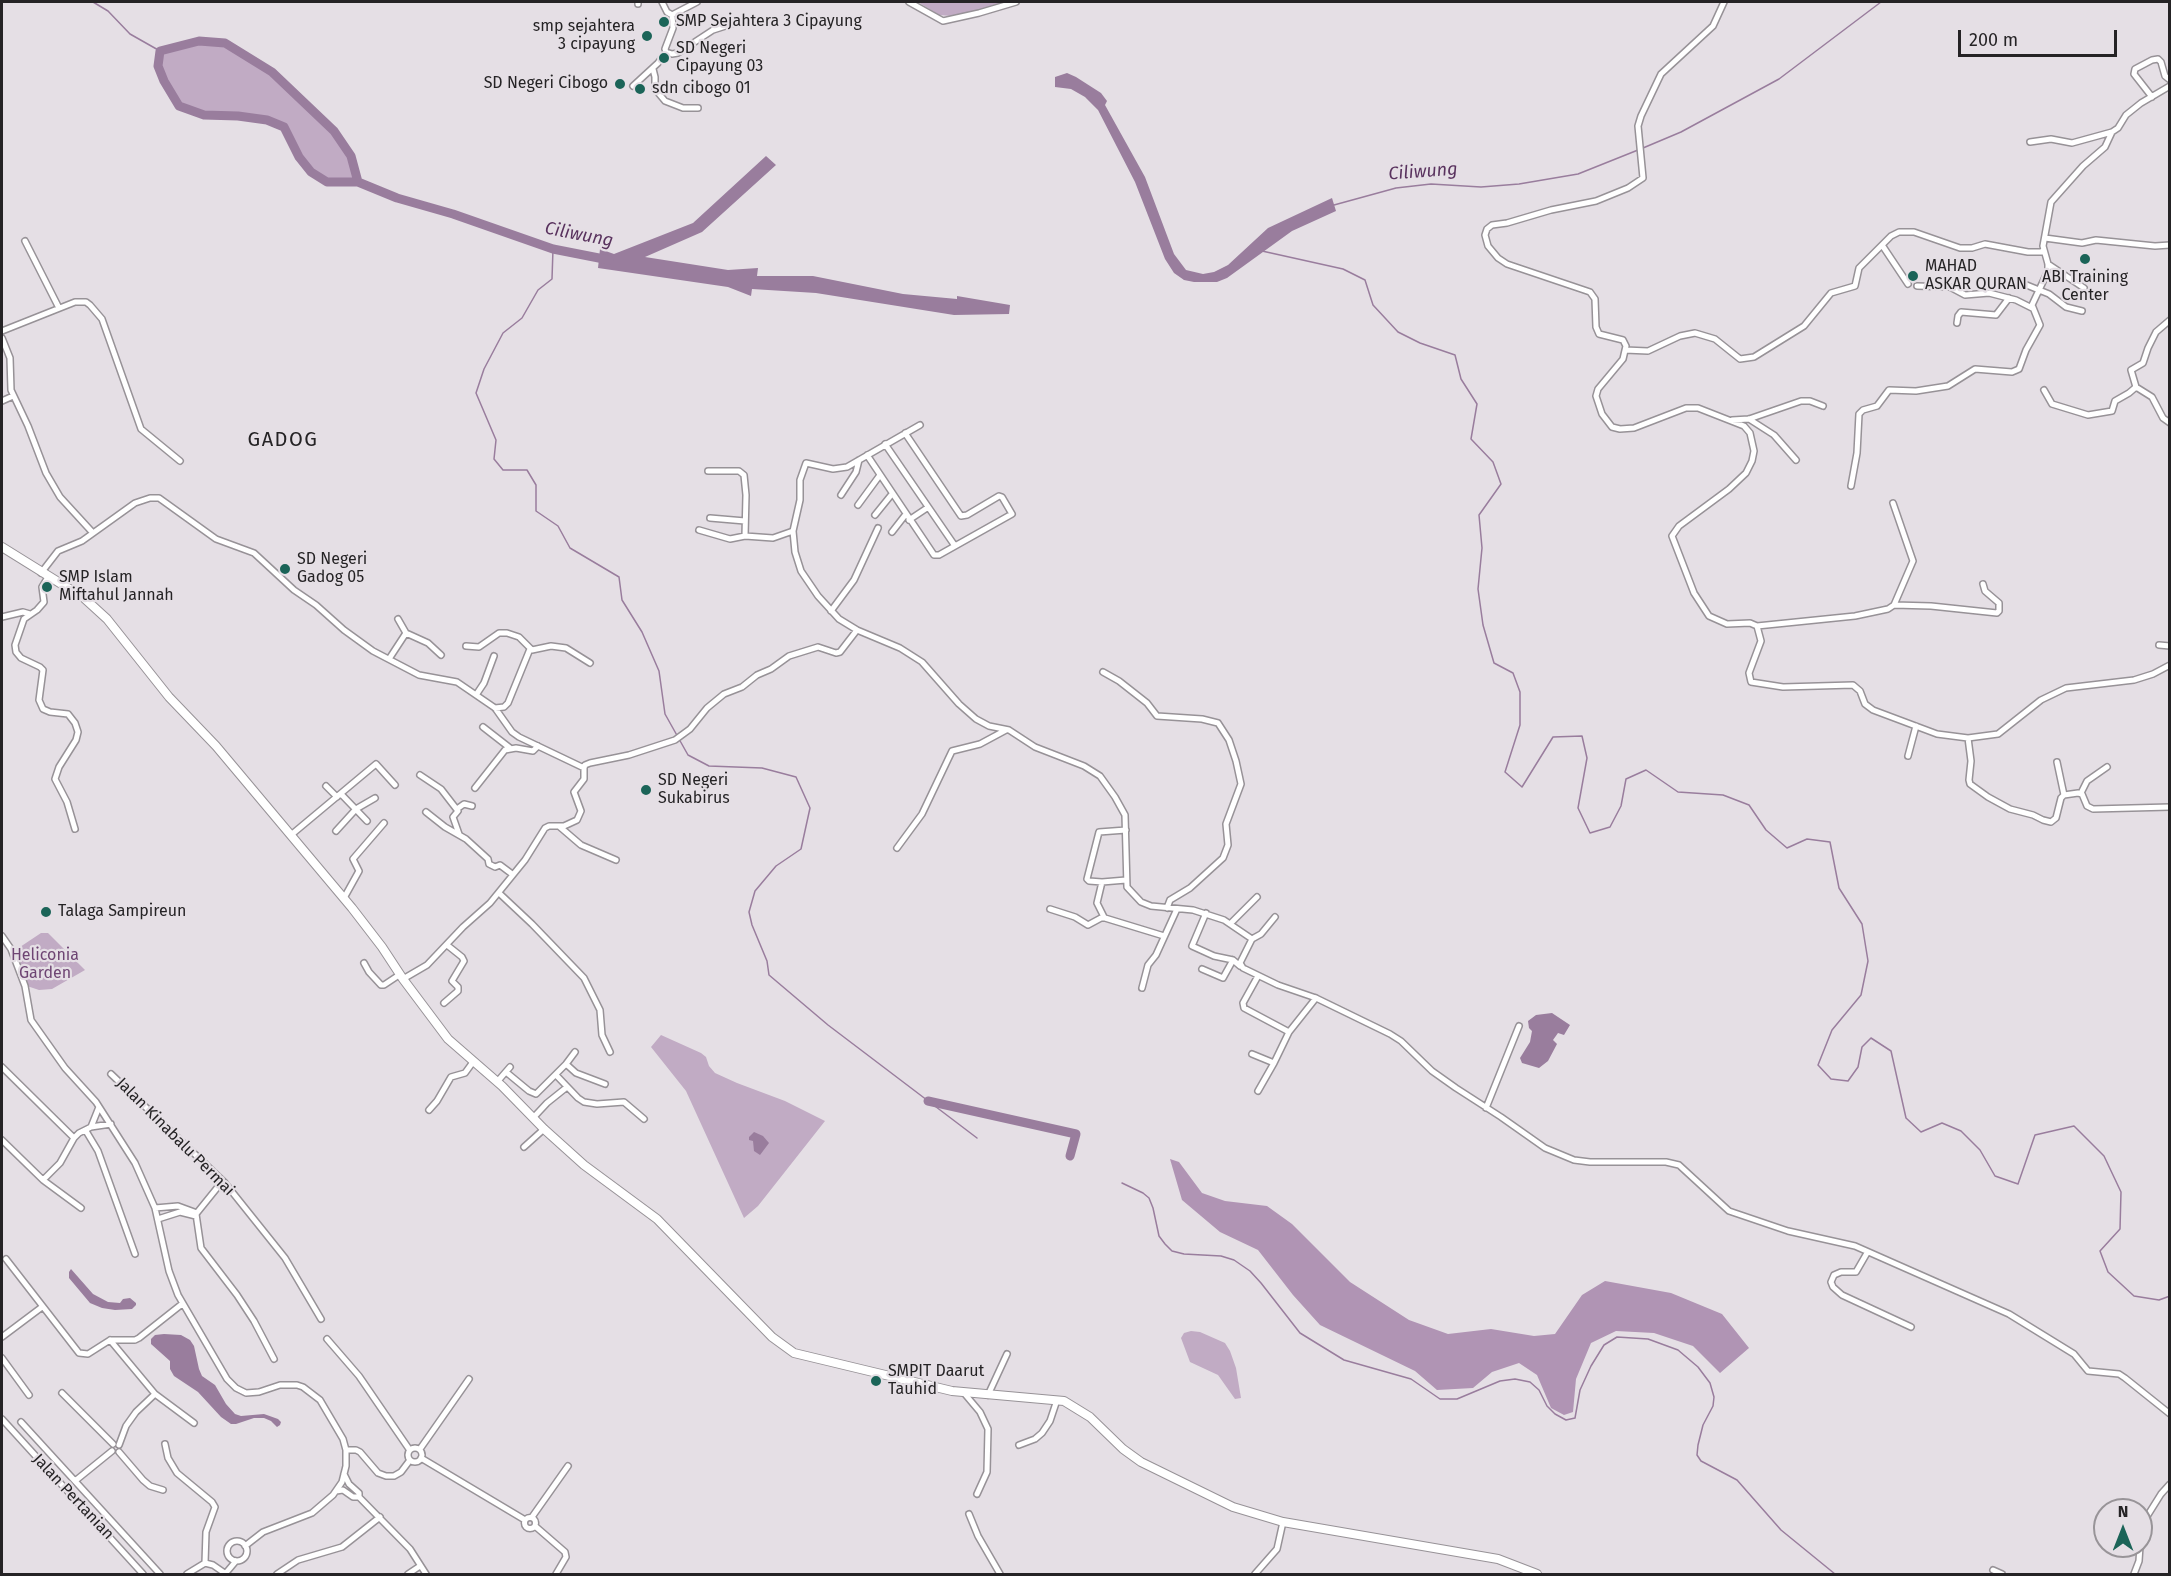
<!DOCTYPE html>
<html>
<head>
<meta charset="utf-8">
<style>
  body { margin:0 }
  #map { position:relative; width:2171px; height:1576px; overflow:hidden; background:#e5dfe5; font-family:"Fira Sans",sans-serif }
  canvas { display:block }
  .frame { position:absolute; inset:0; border:3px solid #252325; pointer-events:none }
  .north { position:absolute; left:2093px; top:1498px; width:60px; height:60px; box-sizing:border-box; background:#e5dfe5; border:2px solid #989498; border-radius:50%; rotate:0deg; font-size:16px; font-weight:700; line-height:24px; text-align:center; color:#252325 }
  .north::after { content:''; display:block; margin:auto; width:21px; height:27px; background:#1b6458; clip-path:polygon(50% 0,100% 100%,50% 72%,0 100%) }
  .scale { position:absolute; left:1958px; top:30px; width:159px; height:27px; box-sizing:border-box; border:3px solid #252325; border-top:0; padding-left:8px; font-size:18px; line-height:21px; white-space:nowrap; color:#252325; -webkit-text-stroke:4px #e5dfe5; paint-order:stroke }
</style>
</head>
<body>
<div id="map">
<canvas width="2171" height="1576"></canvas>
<div class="frame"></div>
<div class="north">N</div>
<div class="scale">200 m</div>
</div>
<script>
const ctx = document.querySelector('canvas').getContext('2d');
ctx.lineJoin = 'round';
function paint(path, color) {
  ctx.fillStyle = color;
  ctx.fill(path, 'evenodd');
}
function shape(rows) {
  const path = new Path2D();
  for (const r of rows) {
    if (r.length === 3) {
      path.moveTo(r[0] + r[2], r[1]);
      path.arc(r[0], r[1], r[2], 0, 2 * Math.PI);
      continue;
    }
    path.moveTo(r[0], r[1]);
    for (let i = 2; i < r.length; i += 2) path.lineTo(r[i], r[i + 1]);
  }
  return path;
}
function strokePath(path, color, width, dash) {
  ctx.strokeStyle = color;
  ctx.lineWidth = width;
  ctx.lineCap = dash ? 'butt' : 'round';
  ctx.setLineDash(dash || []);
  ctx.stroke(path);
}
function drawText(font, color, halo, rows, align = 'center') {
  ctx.font = font + ' "Fira Sans",sans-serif';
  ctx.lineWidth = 4.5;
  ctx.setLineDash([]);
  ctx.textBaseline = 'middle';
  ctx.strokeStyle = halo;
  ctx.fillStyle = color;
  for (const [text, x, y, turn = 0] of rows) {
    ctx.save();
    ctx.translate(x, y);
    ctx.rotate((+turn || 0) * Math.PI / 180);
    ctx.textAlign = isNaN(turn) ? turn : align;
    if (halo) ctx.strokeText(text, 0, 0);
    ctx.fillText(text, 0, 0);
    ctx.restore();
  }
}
paint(shape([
  [918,2,1006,2,977,11,951,16,939,15],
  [199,41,225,43,272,73,292,89,334,131,351,156,358,182,327,182,311,172,299,157,284,127,267,120,238,116,204,115,179,106,164,81,158,66,160,51],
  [41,933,48,933,85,970,52,989,39,990,27,986,14,951],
  [661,1035,701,1053,706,1057,709,1066,715,1073,737,1083,785,1101,825,1121,758,1206,744,1218,686,1091,651,1047],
  [1191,1331,1200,1332,1225,1343,1230,1351,1236,1368,1241,1398,1235,1399,1218,1375,1190,1362,1181,1338,1184,1333]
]), '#c1abc4');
paint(shape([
  [1170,1159,1179,1162,1202,1193,1225,1201,1267,1206,1292,1224,1350,1282,1409,1320,1448,1334,1491,1329,1534,1336,1555,1334,1582,1295,1605,1281,1671,1293,1722,1314,1749,1348,1720,1373,1693,1346,1654,1333,1616,1331,1591,1343,1576,1379,1573,1412,1564,1415,1551,1408,1537,1375,1519,1363,1492,1372,1473,1388,1437,1390,1415,1371,1320,1325,1293,1295,1258,1250,1220,1232,1182,1200]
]), '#b094b4');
paint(shape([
  [1067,73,1076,77,1101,93,1107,101,1105,105,1145,177,1174,254,1186,270,1203,274,1214,272,1228,265,1268,228,1332,198,1336,211,1292,231,1227,278,1217,282,1194,282,1184,280,1174,273,1165,259,1135,182,1098,110,1085,97,1071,89,1055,87,1055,77],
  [766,156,776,165,702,232,645,257,728,270,758,268,757,276,813,276,903,294,957,299,957,296,1010,305,1009,314,954,315,816,293,752,289,751,296,728,287,598,268,600,249,614,254,693,223],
  [1552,1013,1570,1025,1564,1035,1558,1033,1553,1040,1557,1044,1548,1061,1539,1068,1522,1063,1520,1058,1530,1042,1532,1031,1529,1028,1528,1021,1536,1015],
  [754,1132,763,1136,769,1143,760,1155,754,1151,753,1141,749,1140,749,1137],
  [71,1269,93,1294,108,1302,120,1303,123,1299,130,1298,136,1303,136,1305,132,1309,115,1310,102,1308,90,1303,69,1278,69,1272],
  [164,1334,181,1335,190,1340,194,1346,199,1369,202,1376,215,1385,226,1404,235,1414,241,1416,264,1414,278,1419,281,1422,280,1425,277,1427,271,1421,264,1418,254,1418,236,1424,231,1424,221,1417,198,1392,174,1376,170,1369,170,1361,151,1344,151,1339,155,1335]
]), '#997d9d');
strokePath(shape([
  [93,2,108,11,130,34,160,51],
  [1643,148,1681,132,1779,79,1881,2],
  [1334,205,1396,188,1431,184,1481,187,1519,184,1578,174,1638,150],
  [553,249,552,279,538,290,522,318,503,333,484,369,476,393,496,440,494,459,503,470,527,470,536,485,536,511,558,526,570,548,619,577,622,600,642,632,659,671,665,714,688,755,709,766,762,768,796,777,810,808,801,849,776,866,755,891,749,912,752,925,767,961,769,975,828,1025,977,1138],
  [1262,251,1343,269,1365,280,1373,305,1398,332,1420,343,1455,355,1461,379,1477,404,1471,439,1493,462,1501,484,1479,515,1482,548,1478,589,1483,625,1494,663,1513,673,1520,692,1520,725,1505,772,1522,787,1553,737,1582,736,1587,758,1578,808,1590,833,1610,827,1621,806,1626,779,1646,770,1678,792,1723,795,1749,805,1766,830,1787,848,1807,839,1830,842,1839,888,1862,924,1868,961,1861,995,1832,1030,1818,1065,1831,1079,1848,1081,1858,1067,1862,1047,1871,1038,1891,1051,1906,1118,1921,1132,1942,1123,1961,1131,1980,1150,1995,1176,2018,1184,2035,1135,2074,1126,2104,1156,2121,1192,2120,1229,2100,1251,2108,1272,2134,1296,2159,1300,2170,1296],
  [1122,1183,1143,1193,1149,1198,1153,1208,1159,1236,1165,1244,1172,1251,1184,1254,1221,1256,1234,1260,1250,1271,1261,1283,1300,1333,1344,1360,1411,1379,1440,1399,1457,1399,1500,1381,1515,1379,1530,1382,1539,1390,1547,1406,1555,1414,1566,1420,1575,1418,1580,1390,1591,1366,1604,1345,1617,1337,1648,1339,1678,1350,1698,1367,1710,1383,1714,1397,1713,1406,1703,1425,1698,1445,1697,1455,1701,1461,1737,1480,1781,1530,1835,1574]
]), '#997d9d', 1.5);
strokePath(shape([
  [358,182,351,156,334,131,272,72,225,43,199,41,160,51,158,66,164,81,179,106,204,115,238,116,267,120,284,127,299,157,311,172,327,182,358,182,397,198,453,214,553,249,609,260],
  [928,1101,1076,1134,1070,1156]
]), '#997d9d', 9);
const street = shape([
  [662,2,667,12,672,15,697,2],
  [909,2,943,21,979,13,1016,2],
  [1724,2,1713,26,1661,74,1641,116,1638,126,1643,178,1628,188,1596,201,1551,210,1507,223,1492,225,1487,229,1485,235,1488,246,1498,258,1507,264,1590,292,1595,299,1596,327,1599,334,1623,340,1626,346,1623,359,1598,389,1596,396,1602,414,1612,427,1620,429,1634,428,1686,408,1698,408,1744,426,1750,433,1754,451,1752,461,1746,473,1729,489,1679,526,1672,536,1694,593,1709,616,1727,624,1750,623,1757,626,1855,616,1888,609,1894,605,1931,606,1997,613,1999,611,1999,603,1985,591,1983,584],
  [638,4,638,2],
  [672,15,673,28,665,49,666,52,672,54,678,53,713,30,744,20],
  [653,69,655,77,655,89,665,101,683,108,698,108],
  [633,86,658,63,666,52],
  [2152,97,2134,74,2135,69,2152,60,2158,59,2161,62,2165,76,2170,80],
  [2030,142,2051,139,2072,143,2112,132],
  [2045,238,2082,243,2096,240,2155,246,2170,245],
  [25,241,59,308],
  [1882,245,1908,284],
  [2048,264,2084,288],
  [2024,284,2049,294,2066,307,2082,311],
  [1917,286,1950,287,1965,295,1989,293,2016,300,2032,308],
  [2170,320,2156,332,2148,348,2143,363,2131,370,2136,387,2152,397,2163,418,2170,423],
  [1957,323,1958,316,1961,312,1996,315,2009,298],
  [2,331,75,302,86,302,90,305,102,319,141,429,180,461],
  [2,338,10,358,11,390,28,426,46,473,60,497,93,533],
  [1625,350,1648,351,1680,336,1695,333,1715,339,1740,359,1754,357,1804,326,1831,293,1855,286,1859,268,1891,236,1899,232,1914,232,1960,248,1972,248,1985,244,2028,252,2042,252,2043,250],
  [2044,390,2052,404,2088,415,2112,411,2115,401,2129,393,2136,387],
  [2,401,13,396],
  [1749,419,1774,435,1796,460],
  [1732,420,1749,419,1801,401,1810,401,1823,406],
  [920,425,847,467,833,469,806,463,800,480,800,500,793,531,795,552,801,571,818,596,839,619,857,630,900,648,922,662,959,704,976,719,989,726,1009,730,1035,747,1084,766,1100,776,1115,797,1125,815,1127,887,1141,902,1151,906,1193,910,1224,920,1252,939,1240,963,1243,968,1278,985,1316,998,1390,1034,1401,1041,1432,1071,1456,1088,1501,1117,1545,1148,1574,1160,1590,1162,1666,1162,1679,1165,1729,1211,1788,1231,1855,1246,2009,1314,2074,1354,2088,1371,2119,1374,2125,1378,2170,1414],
  [885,444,955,546],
  [867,455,934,555,939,555,1012,514,1002,497,999,496,967,515,961,516,905,433],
  [708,471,739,471,744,475,746,495,745,536],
  [1851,486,1857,453,1859,414,1863,410,1877,406,1889,390,1916,391,1948,386,1975,369,2012,372,2019,369,2026,350,2040,325,2032,305,2048,271,2048,264,2043,246,2051,202,2083,166,2105,147,2112,132,2118,128,2126,115,2141,103,2170,86],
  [841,495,856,472,859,460],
  [1893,503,1913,561,1894,605],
  [858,505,880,475],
  [875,515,892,494],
  [710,518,745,521],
  [909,520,927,508],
  [699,530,730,539,745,536,773,538,793,531],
  [892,532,906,514],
  [41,573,58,551,82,541,135,503,150,498,159,498,216,539,254,553,294,590,316,605,344,630,373,651,419,675,457,682,495,708,512,732,519,737,584,768],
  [48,577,42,587,44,602,37,610,24,619,15,645,16,652,21,658,40,667,43,670,39,700,43,709,50,712,68,714,75,723,78,732,76,740,59,767,55,779,67,802,75,829],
  [831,611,854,580,878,528],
  [2,617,23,612,30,614],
  [398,619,406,633],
  [1757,626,1761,641,1749,673,1751,682,1783,687,1853,685,1860,691,1865,704,1873,710,1937,734,1968,738,1971,761,1969,780,1970,784,1988,797,2010,809,2033,815,2043,820,2051,822,2056,818,2061,798,2064,795,2078,793,2082,794,2087,806,2093,809,2170,807],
  [2159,645,2170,646],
  [466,646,479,647,499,633,507,633,519,637,532,650,551,646,566,648,590,663],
  [389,659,406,633,428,643,441,655],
  [1103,672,1119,681,1147,703,1157,716,1202,719,1218,723,1229,740,1236,761,1241,784,1226,824,1228,845,1223,858,1190,888,1170,900,1167,908],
  [476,695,484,683,494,656],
  [495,708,504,707,508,703,530,649],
  [483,727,510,748],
  [1968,738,1998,734,2041,700,2066,688,2134,680,2153,674,2170,665],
  [1908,756,1916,726],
  [2057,762,2064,795],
  [584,768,585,765,590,763,629,755,675,740,690,729,707,708,724,694,742,687,757,675,771,669,789,656,818,647,836,653,840,652,857,630],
  [420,775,441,789,458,811,453,817,459,834],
  [326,786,337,797],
  [475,788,505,750,516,748,533,751,538,746],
  [2081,793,2087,781,2107,767],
  [341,794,367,821],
  [457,809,464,804,472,806],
  [426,812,445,827,466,839,488,859,489,864,495,867,500,865,512,874],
  [560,827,581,845,616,860],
  [336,831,356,809,375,798],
  [291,835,376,764,395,785],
  [897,848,922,814,952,751,980,744,1006,730],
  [1126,880,1102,882,1089,881,1087,879,1099,832,1126,830],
  [1102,882,1097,903,1104,917],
  [499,893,532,924,584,978,600,1010,602,1035,610,1052],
  [344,898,359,871,353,859,384,823],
  [1050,909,1075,917,1088,925,1101,918,1105,918,1164,936],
  [1206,913,1192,946,1214,956,1233,960,1240,966],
  [1230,924,1257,897],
  [2,936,11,949,25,986,31,1020,65,1068,96,1102,135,1163,155,1208,169,1271,178,1295,227,1379,236,1388,246,1393,259,1392,280,1385,297,1385,303,1387,320,1400,343,1439,346,1450,346,1466,342,1482,333,1495,312,1513,263,1532,245,1546],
  [1252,939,1261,934,1275,917],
  [364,963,369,972,381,985,384,985,399,975],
  [1202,969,1223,978,1233,960],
  [1258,976,1243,1003,1244,1008,1289,1032],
  [403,979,427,965,463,927,490,903,525,860,545,828,549,826,564,826,577,820,581,811,574,792,584,779,584,768],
  [1142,988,1148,965,1156,955,1177,909],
  [444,1003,458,991,458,987,452,981,464,961,462,957,447,945],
  [1252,1054,1274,1063],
  [566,1064,576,1073,605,1084],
  [2,1067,74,1138],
  [506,1072,529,1091,536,1094,566,1064,575,1052],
  [111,1074,225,1183,285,1258,321,1319],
  [556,1075,578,1098,584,1102,597,1104,624,1102,644,1119],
  [497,1082,510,1067],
  [1258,1091,1274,1063,1289,1032,1316,998],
  [1486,1108,1519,1026],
  [429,1110,437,1101,451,1077,465,1073,473,1062],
  [533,1118,547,1103,567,1087],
  [91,1127,99,1107],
  [86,1131,98,1151,135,1254],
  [2,1140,43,1180,81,1208],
  [524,1147,544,1129],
  [43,1180,60,1163,74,1138,79,1133,91,1127,111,1124],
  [225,1183,217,1188,196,1214,201,1248,237,1295,254,1321,274,1359],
  [155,1208,178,1206,197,1213],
  [158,1219,180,1212,196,1216],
  [1867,1253,1856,1272,1841,1272,1834,1275,1831,1282,1833,1287,1842,1295,1911,1327],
  [6,1259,79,1353,88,1354,110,1340,135,1340,139,1338,182,1304],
  [2,1337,42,1307],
  [327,1339,359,1376,409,1449],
  [110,1340,155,1394,194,1423],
  [2,1358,29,1395],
  [62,1393,113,1444],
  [964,1393,980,1412,988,1429,987,1472,977,1494],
  [988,1395,1007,1354],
  [2,1419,143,1574],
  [21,1422,160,1574],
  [165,1444,168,1458,177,1473,212,1502,215,1507,206,1532,205,1563],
  [119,1445,126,1426,136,1412,155,1394],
  [1019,1445,1035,1439,1042,1433,1050,1421,1057,1400],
  [415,1455,7],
  [420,1449,469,1379],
  [346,1450,356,1450,360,1452,378,1473,386,1476,394,1476,401,1472,410,1460],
  [119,1452,143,1480,150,1486,163,1490],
  [421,1458,525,1520],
  [344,1474,349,1484,359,1493,359,1497,410,1549,426,1574],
  [75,1481,112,1451],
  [336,1491,343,1490,353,1497,359,1497],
  [969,1514,978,1536,1000,1574],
  [532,1517,568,1466],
  [530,1523,5.5],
  [535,1526,565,1552,566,1557,556,1574],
  [2141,1526,2161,1494,2170,1484],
  [237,1551,10],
  [1993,1570,2002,1574],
  [187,1574,205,1563,213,1565,226,1574],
  [225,1574,236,1561],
  [277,1574,298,1560,342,1547,380,1517],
  [408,1574,420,1566],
  [1255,1574,1277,1549,1283,1522],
  [2134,1574,2139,1561,2140,1546]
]);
const secondary = shape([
  [2,547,84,598,107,619,169,697,216,746,352,908,382,947,403,979,448,1039,502,1086,544,1129,584,1165,657,1219,772,1337,794,1353,952,1391,1064,1401,1090,1417,1123,1449,1141,1462,1233,1507,1283,1522,1498,1559,1537,1574]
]);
strokePath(street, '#979297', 8);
strokePath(secondary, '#979297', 10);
strokePath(street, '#fff', 5);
strokePath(secondary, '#fff', 8);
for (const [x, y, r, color] of [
  [664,22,6,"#1b6458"],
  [647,36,6,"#1b6458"],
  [664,58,6,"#1b6458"],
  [620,84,6,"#1b6458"],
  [640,89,6,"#1b6458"],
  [2085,259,6,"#1b6458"],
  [1913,276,6,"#1b6458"],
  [285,569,6,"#1b6458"],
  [47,587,6,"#1b6458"],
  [646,790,6,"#1b6458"],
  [46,912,6,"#1b6458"],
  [876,1381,6,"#1b6458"]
]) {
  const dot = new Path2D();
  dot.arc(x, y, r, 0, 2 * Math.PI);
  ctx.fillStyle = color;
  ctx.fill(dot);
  strokePath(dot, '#e5dfe5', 2);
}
drawText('16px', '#252325', '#e5dfe5', [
  ["SMP Sejahtera 3 Cipayung",676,22],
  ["smp sejahtera",635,27,"right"],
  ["3 cipayung",635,45,"right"],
  ["SD Negeri",676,49],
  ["Cipayung 03",676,67],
  ["SD Negeri Cibogo",608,84,"right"],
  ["sdn cibogo 01",652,89],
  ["MAHAD",1925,267],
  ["ASKAR QURAN",1925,285],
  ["ABI Training",2085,278,"center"],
  ["Center",2085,296,"center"],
  ["SD Negeri",297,560],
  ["Gadog 05",297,578],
  ["SMP Islam",59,578],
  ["Miftahul Jannah",59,596],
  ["SD Negeri",658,781],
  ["Sukabirus",658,799],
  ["Talaga Sampireun",58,912],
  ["SMPIT Daarut",888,1372],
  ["Tauhid",888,1390]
], 'left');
drawText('16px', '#6e4573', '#e5dfe5', [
  ["Heliconia",45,956],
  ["Garden",45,974]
]);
drawText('16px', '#252325', '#e5dfe5', [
  ["Jalan Kinabalu Permai",175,1137,45],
  ["Jalan Pertanian",73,1497,47]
]);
drawText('italic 18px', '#59325e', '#e5dfe5', [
  ["Ciliwung",1423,172,-4],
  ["Ciliwung",579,235,11]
]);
ctx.letterSpacing = '1.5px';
drawText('20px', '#252325', '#e5dfe5', [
  ["GADOG",283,440]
]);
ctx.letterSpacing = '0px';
</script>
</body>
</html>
